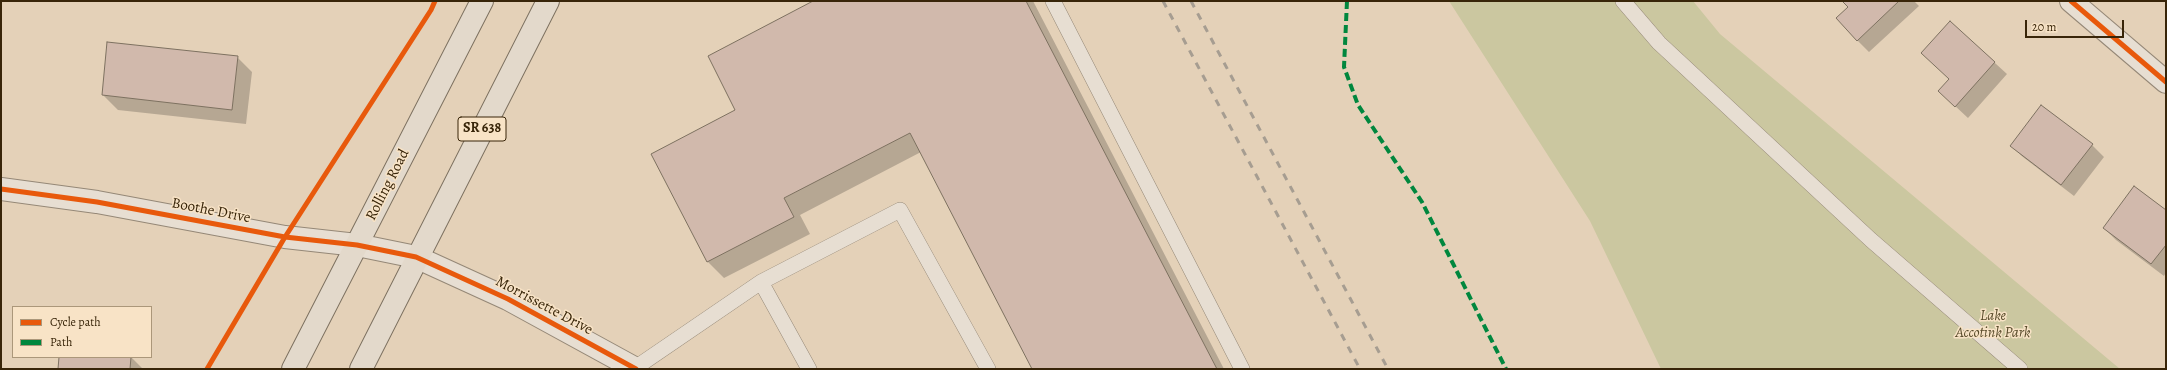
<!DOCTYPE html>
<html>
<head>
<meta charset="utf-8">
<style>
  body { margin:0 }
  #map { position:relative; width:2167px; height:370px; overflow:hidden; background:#e4d1b8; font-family:Alegreya,serif }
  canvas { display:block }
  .frame { position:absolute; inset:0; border:2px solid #382509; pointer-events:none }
  .legend { position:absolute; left:12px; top:306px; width:140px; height:52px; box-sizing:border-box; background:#f8e3c6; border:1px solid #ab977a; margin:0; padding:5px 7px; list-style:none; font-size:12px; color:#382509 }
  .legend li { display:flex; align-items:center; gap:8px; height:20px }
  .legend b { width:20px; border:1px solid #ab977a }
  .scale { position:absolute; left:2025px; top:20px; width:99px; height:18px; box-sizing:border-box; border:2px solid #382509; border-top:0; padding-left:5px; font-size:12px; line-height:14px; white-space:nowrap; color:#382509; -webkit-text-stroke:3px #f8e3c6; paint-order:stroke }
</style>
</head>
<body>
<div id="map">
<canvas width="2167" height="370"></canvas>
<div class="frame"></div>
<ul class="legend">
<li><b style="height:5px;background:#e8590c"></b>Cycle path</li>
<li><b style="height:5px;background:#00873e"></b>Path</li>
</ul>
<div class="scale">20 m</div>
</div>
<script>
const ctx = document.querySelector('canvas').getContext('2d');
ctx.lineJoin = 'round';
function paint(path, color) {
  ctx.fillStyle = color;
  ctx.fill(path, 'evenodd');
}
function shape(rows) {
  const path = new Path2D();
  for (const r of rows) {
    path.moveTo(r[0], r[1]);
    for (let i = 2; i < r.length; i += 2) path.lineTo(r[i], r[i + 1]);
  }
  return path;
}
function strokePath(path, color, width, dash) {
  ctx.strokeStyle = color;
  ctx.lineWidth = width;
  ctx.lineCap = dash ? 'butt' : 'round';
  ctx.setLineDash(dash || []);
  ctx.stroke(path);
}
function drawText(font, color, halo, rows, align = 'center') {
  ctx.font = font + ' Alegreya,serif';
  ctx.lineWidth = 3;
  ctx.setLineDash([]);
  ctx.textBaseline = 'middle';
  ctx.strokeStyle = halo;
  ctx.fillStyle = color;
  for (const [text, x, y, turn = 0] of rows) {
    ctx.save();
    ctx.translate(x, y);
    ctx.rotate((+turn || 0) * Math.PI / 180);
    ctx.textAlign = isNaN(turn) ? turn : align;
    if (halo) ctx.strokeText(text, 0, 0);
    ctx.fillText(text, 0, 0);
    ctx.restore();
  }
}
paint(shape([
  [1449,1,1693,1,1720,34,2120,369,1661,369,1590,221]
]), '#cbc7a0');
paint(shape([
  [815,1,1033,1,1224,369,1033,369,921,152,800,215,810,234,724,278,708,262,652,154,737,110],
  [1843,1,1914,1,1919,6,1869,52,1857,40,1849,7],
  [1950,22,2007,74,1968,118,1939,91,1950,79],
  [237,57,252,72,246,124,118,110,103,95],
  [2092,145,2104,157,2074,196,2023,157,2011,146],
  [2166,211,2166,272,2164,276,2116,240,2104,228],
  [60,357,131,357,143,369,59,369]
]), '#0003');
const building = shape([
  [813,1,1026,1,1217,369,1032,369,910,133,784,198,794,217,707,262,651,154,735,110,708,56,813,1],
  [1842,1,1899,1,1857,41,1836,18,1848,7,1842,1],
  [1950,21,1995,62,1955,107,1938,91,1949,79,1921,53,1950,21],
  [107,42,238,56,232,110,102,95,107,42],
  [2041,105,2093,144,2061,185,2010,146,2041,105],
  [2134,186,2166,210,2166,245,2151,264,2103,228,2134,186],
  [59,357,131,357,130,369,58,369,59,357]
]);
paint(building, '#d1b9ac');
strokePath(building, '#7d7160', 1);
const lane = shape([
  [1053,1,1242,369],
  [1623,1,1659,43,1871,240,2020,369],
  [761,282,809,369],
  [635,368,761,282,900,210,988,369]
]);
const street = shape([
  [2071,1,2166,82],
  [1,189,97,202,285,237,357,245,416,257,508,299,636,369]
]);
const primary = shape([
  [293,369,482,1],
  [361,369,548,1]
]);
strokePath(lane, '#958877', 16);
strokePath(street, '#958877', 24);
strokePath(primary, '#7d7160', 24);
strokePath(lane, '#e7ded2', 15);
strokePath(street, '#e7ded2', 22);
strokePath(primary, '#e3d9cb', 22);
strokePath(shape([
  [1163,1,1360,369],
  [1191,1,1388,369]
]), '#a69d91', 3, [7, 7]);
strokePath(shape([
  [1347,1,1344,67,1358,105,1422,202,1506,369]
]), '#00873e', 4, [8, 4]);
strokePath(shape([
  [2071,1,2166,82],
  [1,189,97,202,285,237,357,245,416,257,508,299,636,369],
  [207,369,285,237,431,10,435,1]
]), '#e8590c', 5);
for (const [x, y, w] of [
  [482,129,48]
]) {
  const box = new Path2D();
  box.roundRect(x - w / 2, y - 12, w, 24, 3);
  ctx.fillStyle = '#f8e3c6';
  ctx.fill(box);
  strokePath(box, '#382509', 1);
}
drawText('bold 14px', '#382509', null, [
  ["SR 638",482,129]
]);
drawText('15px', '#382509', '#f8e3c6', [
  ["Rolling Road",388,185,-63],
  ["Boothe Drive",211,211,11],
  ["Morrissette Drive",544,306,28]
]);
drawText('italic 15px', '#584b2a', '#f8e3c6', [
  ["Lake",1993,316],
  ["Accotink Park",1993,333]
]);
</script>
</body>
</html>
